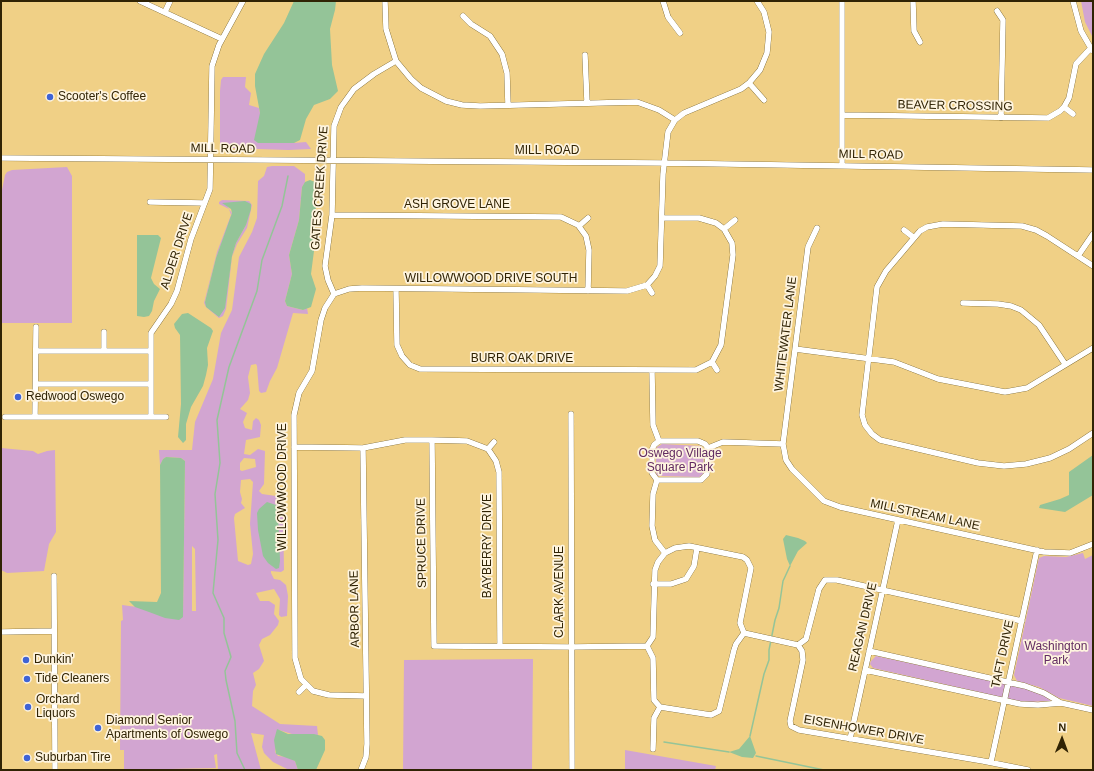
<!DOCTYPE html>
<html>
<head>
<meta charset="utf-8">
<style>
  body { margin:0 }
  #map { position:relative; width:1094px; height:771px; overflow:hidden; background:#f0d086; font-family:Helvetica,sans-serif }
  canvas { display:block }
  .frame { position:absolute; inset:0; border:2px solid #302304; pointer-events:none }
  .north { position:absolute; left:1042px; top:719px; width:40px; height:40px; -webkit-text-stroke:3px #fef4df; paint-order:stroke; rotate:1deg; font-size:11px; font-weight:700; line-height:16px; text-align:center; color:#302304 }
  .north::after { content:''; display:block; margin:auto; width:14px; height:18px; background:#302304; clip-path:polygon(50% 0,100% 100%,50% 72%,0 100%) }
</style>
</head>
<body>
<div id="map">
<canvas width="1094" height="771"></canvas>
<div class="frame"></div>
<div class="north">N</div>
</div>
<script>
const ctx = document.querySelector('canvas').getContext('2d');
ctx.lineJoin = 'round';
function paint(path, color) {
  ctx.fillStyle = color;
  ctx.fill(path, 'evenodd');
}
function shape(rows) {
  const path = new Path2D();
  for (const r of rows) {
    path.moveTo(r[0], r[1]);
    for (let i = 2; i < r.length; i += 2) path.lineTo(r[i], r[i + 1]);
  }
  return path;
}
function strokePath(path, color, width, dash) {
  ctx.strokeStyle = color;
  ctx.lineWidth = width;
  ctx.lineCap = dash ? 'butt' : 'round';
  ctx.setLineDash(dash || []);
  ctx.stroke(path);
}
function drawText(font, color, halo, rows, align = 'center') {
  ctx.font = font + ' Helvetica,sans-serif';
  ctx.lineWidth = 3.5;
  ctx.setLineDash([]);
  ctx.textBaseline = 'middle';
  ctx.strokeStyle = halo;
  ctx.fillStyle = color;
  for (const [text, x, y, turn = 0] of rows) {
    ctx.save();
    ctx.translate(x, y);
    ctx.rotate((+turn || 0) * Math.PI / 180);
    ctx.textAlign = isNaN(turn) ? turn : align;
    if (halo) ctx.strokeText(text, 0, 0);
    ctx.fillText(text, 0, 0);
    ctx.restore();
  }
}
paint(shape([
  [1081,1,1093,1,1093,38,1085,22],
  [223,77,246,77,245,87,251,93,249,105,259,108,260,113,294,143,306,142,311,149,288,150,226,148,220,145,220,91,221,80],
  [272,166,294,166,305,174,305,182,302,187,299,220,289,255,292,274,285,301,287,306,303,310,307,308,308,314,293,313,277,368,270,381,266,392,261,393,259,391,257,366,256,364,251,365,248,377,250,393,248,400,240,409,247,413,243,422,245,428,252,430,253,421,256,418,259,420,261,425,260,437,246,440,244,454,250,455,258,449,265,451,264,484,259,491,262,494,276,496,283,509,284,570,281,572,271,571,271,573,274,579,280,580,286,585,288,596,287,616,281,617,279,615,280,599,274,589,256,593,260,601,269,601,275,605,274,614,279,621,278,625,270,635,262,639,259,645,264,661,259,669,253,673,256,685,253,691,252,706,280,724,317,726,318,735,292,734,279,730,275,752,278,756,288,757,295,761,298,770,289,770,273,762,264,753,262,747,264,735,251,733,261,770,218,770,217,754,214,755,216,768,124,770,124,750,120,750,121,621,123,620,122,605,183,613,185,461,181,458,166,457,163,459,160,465,159,450,192,450,195,422,213,379,221,333,232,310,239,257,252,232,257,218,258,181,264,176,267,167],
  [244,458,255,459,256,467,242,471,240,470,240,463],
  [250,479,253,482,250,524,253,554,251,564,248,565,238,561,234,518,235,514,245,508,241,503,242,499,240,492,241,480],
  [192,546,195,549,196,611,192,611],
  [67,167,72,176,72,323,1,323,2,190,5,175,7,172,12,170],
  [222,200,249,201,252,205,247,228,237,244,232,257,226,309,223,316,219,318,206,307,204,303,217,252,231,215,229,209,219,204,219,202],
  [251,204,246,225,236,243,232,256,226,295,205,302,216,258,231,218,232,213,227,206],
  [662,444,701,446,704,452,703,474,699,477,658,476,656,473,656,450,657,447],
  [1,448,33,451,38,454,47,451,55,450,56,532,49,544,44,571,7,573,1,570],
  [1083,553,1085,559,1093,555,1093,706,1059,698,1039,687,1017,681,1014,675,1039,558,1044,556,1066,557],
  [876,656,1023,687,1043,694,1051,701,1028,702,1018,701,873,668,870,664,871,661],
  [533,659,532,770,403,770,404,660],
  [625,750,716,766,715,770,625,770]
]), '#d2a5d1');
paint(shape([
  [294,1,336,1,335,10,330,29,332,65,338,91,330,99,314,105,306,119,300,140,294,143,258,143,254,140,260,113,255,86,255,74,264,54,284,23],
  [310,180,315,182,317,185,314,251,311,274,316,289,311,307,303,310,287,306,285,301,292,274,289,255,299,220,302,187,305,182],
  [245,201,251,204,251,209,246,225,236,243,232,256,225,308,219,317,206,307,205,302,216,258,232,213,231,209,222,203],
  [139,235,158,235,161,238,151,278,154,284,160,289,154,301,152,311,149,316,144,317,137,316,137,235],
  [188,313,211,328,213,331,207,348,208,365,206,375,203,386,191,407,186,424,186,440,183,443,178,437,181,404,180,335,175,328,174,324,182,314],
  [1093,455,1093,495,1065,512,1039,508,1040,505,1060,499,1069,495,1069,472],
  [166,457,181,458,185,461,183,617,179,620,165,618,149,612,135,607,129,601,157,602,161,593,160,465,163,459],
  [267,502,276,505,278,509,280,561,279,568,276,569,268,563,263,556,258,530,257,513,259,509],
  [786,535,798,538,805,541,807,543,798,551,790,566,787,559,783,539],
  [277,729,288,734,314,734,322,736,325,740,325,750,316,770,298,770,295,761,276,754,274,740],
  [750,736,756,753,753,758,742,757,729,752,739,749]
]), '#94c498');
strokePath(shape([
  [750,736,764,674,769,660,769,650,775,620,779,608,783,581,790,566],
  [664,742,729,752],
  [756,756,824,770],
  [245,770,237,753,235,721,226,680,225,671,231,657,224,633,224,618,213,593,218,540,215,494,220,463,217,420,229,367,257,291,262,260,282,206,288,176]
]), '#94c498', 1.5);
const minor = shape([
  [140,1,222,39],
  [385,1,386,29,396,61,411,79,421,88,446,101,462,105,480,106,637,102,659,110,675,120],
  [663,1,668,17,680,33],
  [842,1,842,166],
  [913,1,914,31,920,42],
  [1073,1,1081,31,1092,50],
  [997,11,1003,20,1001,118],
  [165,12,170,1],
  [463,16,471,24,490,36,502,54,507,73,508,105],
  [585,55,587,102],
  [749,83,764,100],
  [1064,107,1073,114],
  [842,115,1048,118,1060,111,1064,107,1069,98,1076,64,1090,49],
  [1,158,664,163,1093,170],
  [150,202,204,203],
  [332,215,561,217,578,225,586,236,589,250,588,291],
  [579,226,588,218],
  [817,228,808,247,783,444,786,460,792,469,824,501,840,507,1044,552,1070,553,1093,544],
  [724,229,735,220],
  [904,230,913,237],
  [1078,256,1093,234],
  [1093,266,1047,236,1036,230,1022,226,943,224,927,227,920,231,886,271,877,287,862,415,865,425,872,434,880,440,978,463,1004,466,1026,464,1050,458,1069,449,1093,433],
  [647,285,652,293],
  [396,290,397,345,402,356,410,365,420,369,696,370,712,362,721,345,733,255,732,243,724,229,716,223,699,218,662,218],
  [334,294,349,289,362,288,627,291,647,285,655,276,660,266,663,174,668,132,675,120,684,113,741,89,749,83,760,70,767,53,769,32,764,12,757,1],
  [334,294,325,308,321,320,312,371,299,393,294,415,295,658,301,679,313,691,329,695,366,696],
  [334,294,328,280,325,266,332,215,334,126,341,107,354,89,374,74,396,61],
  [963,303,998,304,1011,306,1021,310,1039,325,1065,364],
  [795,349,894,362,938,379,1005,392,1027,388,1093,348],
  [36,351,151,351],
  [104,351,104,332],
  [712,362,717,370],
  [652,371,653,425,659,441,654,445,652,450,652,473,657,480,653,494,652,526,655,540,665,553],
  [36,384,151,384],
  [571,414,572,770],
  [5,417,166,417],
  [35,417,36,327],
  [151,417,151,333,171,304,177,291,191,239,210,189,212,66,219,45,243,1],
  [432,440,434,646,571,647,647,646],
  [659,441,698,441,705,444,708,448,723,442,783,444],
  [294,447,363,448,405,440,432,440,467,441,488,449,496,461,499,472,500,646],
  [488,449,494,442],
  [657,480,701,480,707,474,708,448],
  [689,546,743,557,747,560,751,568,740,623,744,633,736,644,734,650,719,711,711,715,660,707,654,700,653,658,647,646,653,637,655,570,658,562,665,553,675,548,689,546],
  [54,576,55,770],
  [653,584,671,584,686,579,694,566,697,548],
  [1022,621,837,580,825,580,819,589,806,639,798,645,802,651,803,660,790,721,791,726,799,730,983,761,1028,770],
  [1,632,54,631],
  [744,633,798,645],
  [869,651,1025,686,1044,693,1061,703,1093,710],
  [865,670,1020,704,1038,705,1061,703],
  [299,692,306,685],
  [850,739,898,520],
  [653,749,654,718,660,707],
  [991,762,1037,550],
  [361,770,366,757,367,744,363,448]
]);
strokePath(minor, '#675116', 6);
strokePath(minor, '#fff', 5.5);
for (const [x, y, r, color] of [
  [50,97,4,"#3f63d5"],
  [18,397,4,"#3f63d5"],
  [26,660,4,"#3f63d5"],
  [27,679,4,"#3f63d5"],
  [28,707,4,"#3f63d5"],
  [98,728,4,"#3f63d5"],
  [27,758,4,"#3f63d5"]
]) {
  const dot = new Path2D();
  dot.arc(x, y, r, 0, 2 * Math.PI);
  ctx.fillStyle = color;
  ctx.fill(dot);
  strokePath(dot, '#fef4df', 1.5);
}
drawText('12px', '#302304', '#fef4df', [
  ["Scooter's Coffee",58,97],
  ["Redwood Oswego",26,397],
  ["Dunkin'",34,660],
  ["Tide Cleaners",35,679],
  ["Orchard",36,700],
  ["Liquors",36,714],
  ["Diamond Senior",106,721],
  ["Apartments of Oswego",106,735],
  ["Suburban Tire",35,758]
], 'left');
drawText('12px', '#302304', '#fef4df', [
  ["BEAVER CROSSING",955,106,1],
  ["MILL ROAD",223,149,1],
  ["MILL ROAD",547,151],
  ["MILL ROAD",871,155,1],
  ["GATES CREEK DRIVE",320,188,-86],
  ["ASH GROVE LANE",457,205],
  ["ALDER DRIVE",177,251,-72],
  ["WILLOWWOOD DRIVE SOUTH",491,279],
  ["WHITEWATER LANE",786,334,-83],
  ["BURR OAK DRIVE",522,359],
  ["WILLOWWOOD DRIVE",283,487,-90],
  ["MILLSTREAM LANE",925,515,12],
  ["SPRUCE DRIVE",422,543,-91],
  ["BAYBERRY DRIVE",488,546,-90],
  ["CLARK AVENUE",560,592,-90],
  ["ARBOR LANE",355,609,-91],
  ["REAGAN DRIVE",863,627,-77],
  ["TAFT DRIVE",1003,654,-78],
  ["EISENHOWER DRIVE",864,730,10]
]);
drawText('12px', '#622b62', '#fef4df', [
  ["Oswego Village",680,454],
  ["Square Park",680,468],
  ["Washington",1056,647],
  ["Park",1056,661]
]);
</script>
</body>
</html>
